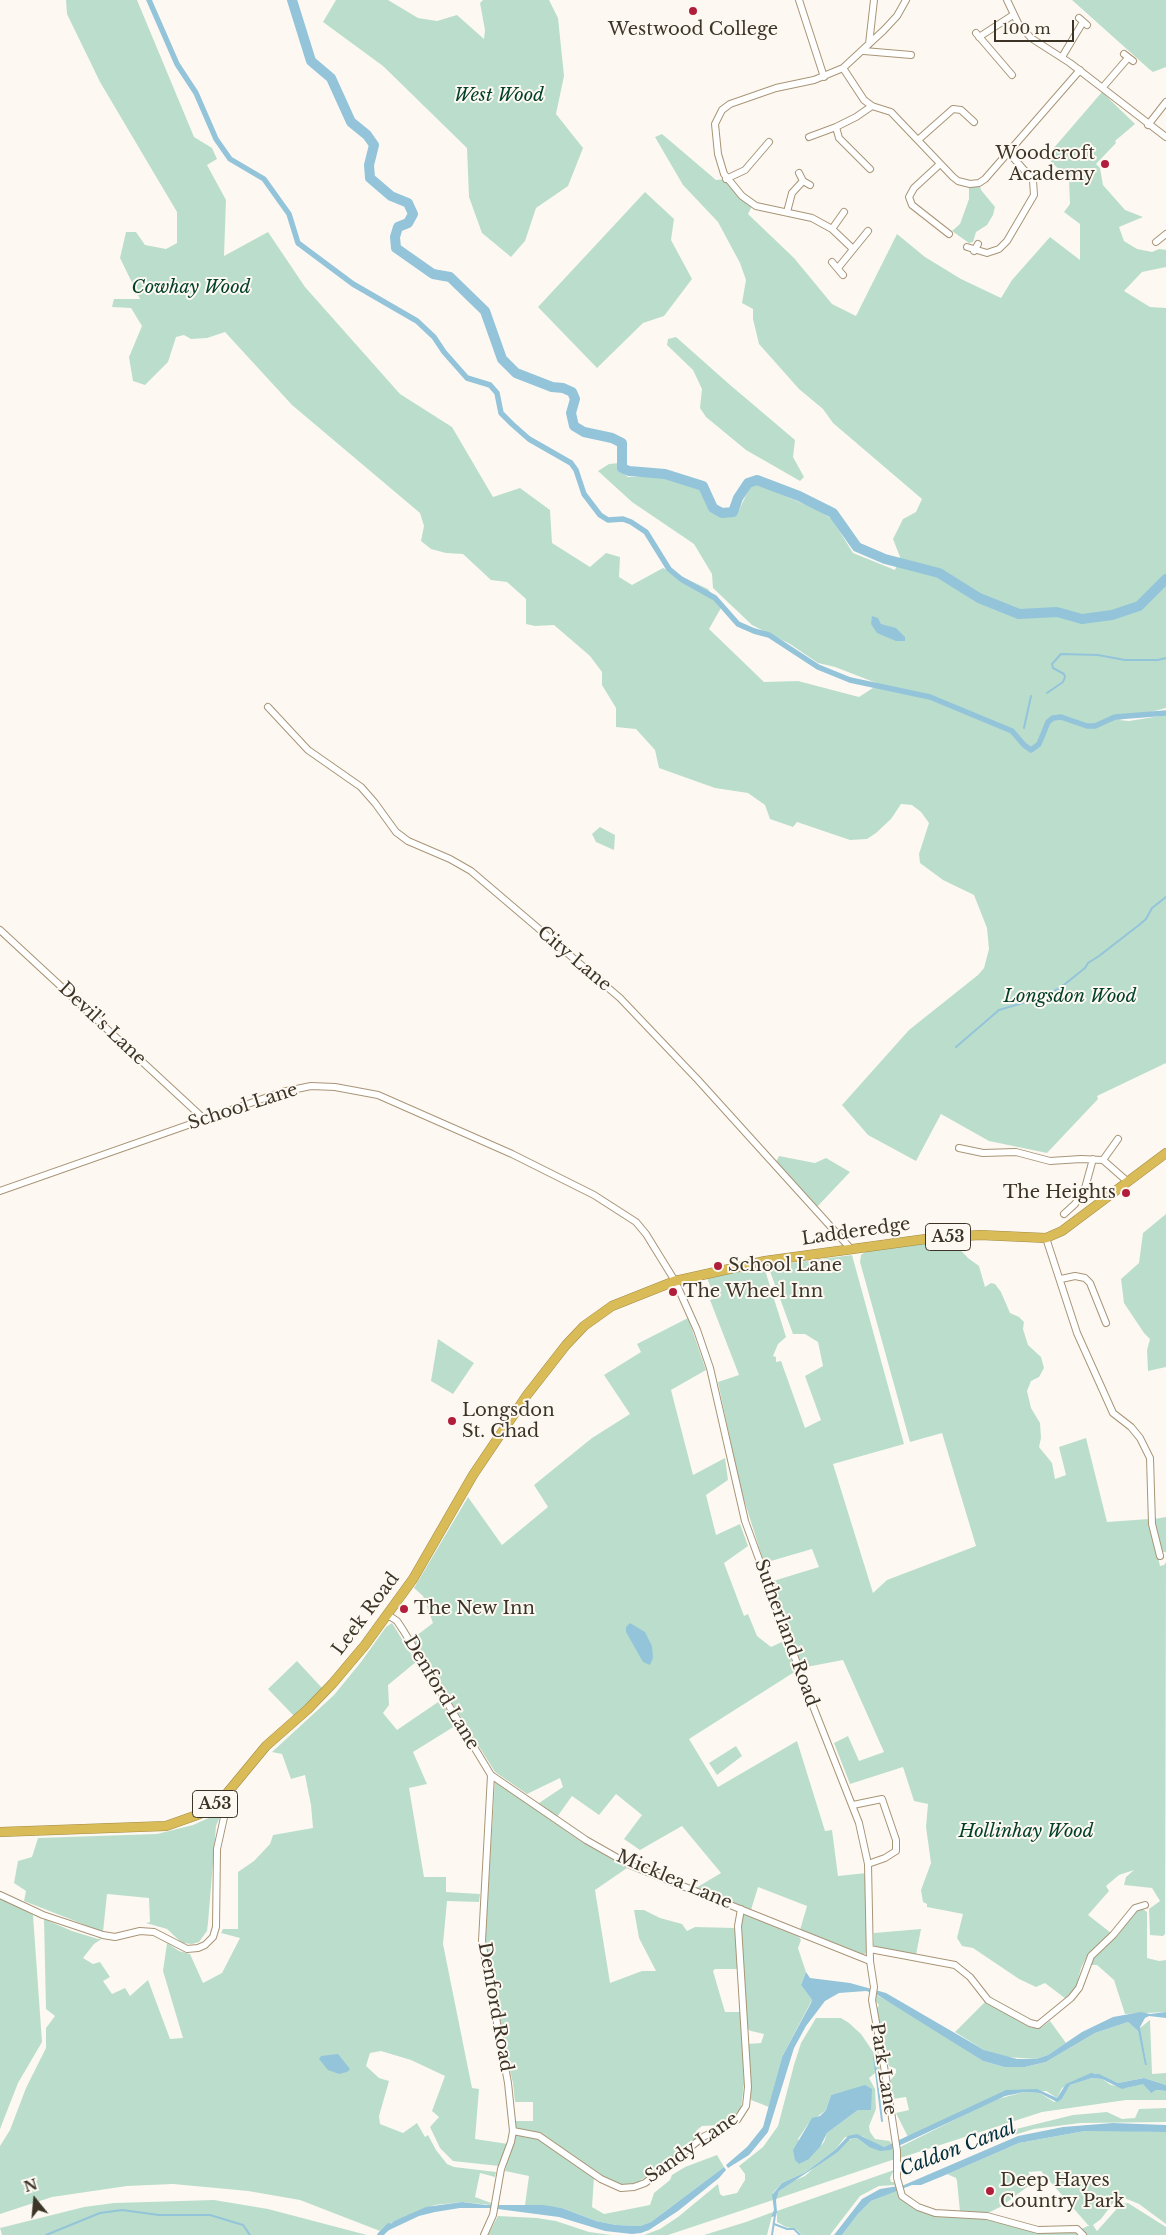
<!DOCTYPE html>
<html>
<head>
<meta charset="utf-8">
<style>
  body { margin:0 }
  #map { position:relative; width:1166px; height:2235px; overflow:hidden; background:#fdf9f2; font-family:"Libre Baskerville",serif }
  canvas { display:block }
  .north { position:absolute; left:10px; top:2175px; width:50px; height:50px; -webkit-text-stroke:4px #fdf9f2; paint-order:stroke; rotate:343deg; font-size:14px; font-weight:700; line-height:20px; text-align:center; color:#3c3427 }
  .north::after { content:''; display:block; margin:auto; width:18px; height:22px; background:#3c3427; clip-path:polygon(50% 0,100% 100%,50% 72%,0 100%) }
  .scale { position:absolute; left:994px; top:20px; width:80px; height:22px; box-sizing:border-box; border:2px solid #3c3427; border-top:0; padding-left:6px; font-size:15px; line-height:18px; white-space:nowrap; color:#3c3427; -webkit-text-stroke:4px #fdf9f2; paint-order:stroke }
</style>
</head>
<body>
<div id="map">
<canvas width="1166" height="2235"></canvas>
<div class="north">N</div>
<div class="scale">100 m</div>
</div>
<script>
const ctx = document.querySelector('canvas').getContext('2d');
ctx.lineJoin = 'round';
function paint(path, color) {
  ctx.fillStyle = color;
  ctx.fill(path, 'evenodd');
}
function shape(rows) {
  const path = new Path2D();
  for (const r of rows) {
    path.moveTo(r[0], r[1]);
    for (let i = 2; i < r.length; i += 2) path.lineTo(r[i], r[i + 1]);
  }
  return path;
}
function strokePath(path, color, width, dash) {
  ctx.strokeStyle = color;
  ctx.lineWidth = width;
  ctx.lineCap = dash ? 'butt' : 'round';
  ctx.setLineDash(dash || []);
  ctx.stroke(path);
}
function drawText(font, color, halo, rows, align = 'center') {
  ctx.font = font + ' "Libre Baskerville",serif';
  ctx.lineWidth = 4;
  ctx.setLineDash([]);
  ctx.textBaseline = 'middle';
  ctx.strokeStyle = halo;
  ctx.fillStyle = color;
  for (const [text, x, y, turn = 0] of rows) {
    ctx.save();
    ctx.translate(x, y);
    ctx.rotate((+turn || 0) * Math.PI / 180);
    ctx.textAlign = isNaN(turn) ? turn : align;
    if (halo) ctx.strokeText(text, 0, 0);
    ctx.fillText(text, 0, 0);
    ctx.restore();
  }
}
paint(shape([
  [66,0,137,0,194,137,212,148,217,159,207,165,226,200,224,256,268,232,305,287,400,394,452,427,493,497,520,488,550,510,552,543,590,567,606,553,620,557,619,577,632,585,663,568,708,589,721,608,709,629,764,682,798,681,859,697,879,684,835,667,818,663,790,644,752,625,713,588,712,574,694,544,632,502,598,471,609,464,620,463,623,473,628,477,661,477,700,488,712,511,722,517,733,516,739,510,750,487,757,484,818,510,832,519,853,553,895,570,900,557,893,539,903,519,916,512,922,499,833,423,823,409,799,389,759,344,753,319,753,309,742,303,746,280,740,263,718,222,683,185,655,137,662,134,716,180,726,179,753,204,748,214,794,258,832,304,856,316,897,234,925,257,961,279,1001,298,1012,280,1050,237,1080,260,1080,224,1064,212,1070,204,1069,179,1046,157,1102,92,1135,124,1115,141,1116,143,1096,164,1100,168,1103,185,1125,210,1143,217,1119,227,1124,241,1137,249,1152,252,1159,249,1166,250,1166,267,1142,272,1124,291,1150,307,1166,308,1166,708,1119,720,1129,721,1166,715,1166,1063,1097,1096,1098,1099,1047,1153,989,1141,941,1114,916,1161,868,1135,842,1105,909,1030,978,975,984,968,989,949,987,928,974,895,943,880,920,863,919,854,929,823,921,812,912,805,901,804,891,819,876,833,867,839,850,840,797,822,793,827,770,819,765,805,748,793,715,788,659,768,655,750,636,729,616,727,616,708,602,685,602,672,590,656,554,625,535,626,526,624,526,599,507,582,491,580,463,554,446,553,431,549,421,541,424,526,420,513,292,405,225,332,207,338,191,339,184,335,176,337,168,362,145,385,133,381,129,357,142,326,131,308,112,307,114,299,140,299,120,258,126,232,136,232,145,245,166,249,177,243,177,212,100,82,67,14],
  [336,0,388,0,418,18,437,21,457,15,484,39,485,30,480,3,483,0,549,0,558,18,564,76,556,114,583,148,568,186,536,208,525,241,511,257,482,233,469,197,467,148,383,66,323,22],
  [1072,0,1166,0,1166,67,1153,72,1149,69],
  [979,183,981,190,995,207,993,215,987,225,976,232,973,242,969,243,952,231,960,224,969,199,969,184],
  [645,192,674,219,671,240,692,279,664,316,643,323,597,368,538,307],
  [676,337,729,384,795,440,793,457,804,477,800,481,746,450,706,417,700,408,702,389,693,370,667,345,668,339],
  [600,827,615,835,614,850,596,842,592,834],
  [779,1156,815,1163,826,1158,850,1172,816,1208,776,1162],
  [1166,1214,1166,1367,1148,1371,1147,1350,1150,1339,1144,1333,1124,1303,1121,1279,1139,1263,1143,1233],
  [951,1240,968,1258,979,1266,985,1287,991,1283,995,1284,1001,1292,1010,1313,1019,1317,1024,1322,1023,1329,1028,1345,1041,1357,1044,1368,1039,1377,1031,1381,1027,1391,1031,1408,1040,1423,1041,1438,1039,1447,1052,1463,1055,1479,1066,1475,1059,1447,1086,1438,1107,1522,1149,1519,1160,1566,1164,1565,1166,1562,1165,1934,1163,1936,1150,1935,1149,1909,1160,1901,1152,1888,1124,1885,1126,1877,1134,1870,1119,1875,1106,1886,1109,1891,1088,1915,1111,1933,1088,1954,1081,1968,1076,1987,1066,1999,1045,1983,1036,1987,1019,1979,973,1948,962,1946,957,1938,963,1914,927,1907,927,1904,923,1902,921,1890,931,1863,926,1827,928,1804,914,1801,903,1767,850,1784,834,1743,848,1736,859,1761,884,1752,843,1660,801,1668,770,1582,819,1567,812,1549,764,1563,740,1487,718,1382,739,1375,710,1300,715,1298,707,1278,764,1267,786,1337,778,1344,773,1356,776,1357,776,1362,781,1361,805,1428,821,1420,805,1376,823,1366,818,1342,805,1334,793,1334,768,1266,852,1255,904,1444,833,1464,873,1593,887,1580,976,1546,942,1433,910,1442,860,1262,861,1255,867,1251],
  [688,1318,706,1370,671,1390,693,1475,725,1458,728,1480,706,1495,716,1535,740,1524,748,1546,724,1563,744,1616,748,1614,757,1636,771,1647,784,1641,796,1671,689,1739,718,1787,797,1741,825,1831,832,1830,838,1876,866,1873,866,1953,863,1955,800,1930,807,1906,758,1887,751,1910,696,1888,721,1873,682,1826,640,1850,624,1839,642,1815,616,1794,599,1815,572,1796,557,1817,539,1803,563,1787,560,1778,527,1794,495,1772,412,1639,433,1623,423,1596,414,1588,468,1497,502,1545,548,1507,534,1485,592,1438,630,1414,604,1375,641,1352,637,1344],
  [438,1339,474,1363,453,1394,431,1381],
  [1166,1517,1166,1552,1164,1552,1161,1551,1154,1519],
  [392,1623,416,1662,388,1685,389,1705,383,1713,397,1730,441,1700,455,1726,413,1752,427,1784,409,1788,424,1877,446,1877,446,1892,480,1894,479,1902,447,1901,443,1944,472,2088,479,2089,475,2139,508,2144,499,2166,453,2161,440,2148,430,2127,439,2117,432,2111,445,2076,411,2060,381,2051,370,2053,366,2066,379,2078,389,2081,379,2116,380,2124,403,2133,417,2123,425,2137,428,2135,436,2150,447,2164,454,2167,496,2172,495,2177,480,2173,475,2197,491,2203,491,2205,462,2202,435,2205,394,2221,380,2231,300,2200,248,2191,173,2184,127,2186,52,2197,0,2214,0,2146,10,2130,26,2088,46,2048,46,2028,55,2016,46,2009,44,1919,72,1931,98,1939,103,1938,94,1944,83,1958,93,1964,100,1962,110,1977,103,1981,112,1994,125,1988,130,1996,148,1980,170,2039,183,2038,163,1971,167,1943,179,1951,190,1954,203,1983,222,1973,240,1938,221,1933,223,1929,238,1929,238,1872,254,1861,270,1844,273,1835,313,1828,311,1805,305,1775,291,1779,282,1754,272,1752,334,1695,361,1662,386,1627],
  [297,1661,323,1689,294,1716,268,1689],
  [736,1746,742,1756,717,1775,709,1763],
  [495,1781,579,1840,627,1868,595,1890,610,1983,642,1971,656,1971,639,1938,634,1910,644,1910,660,1918,682,1924,687,1931,695,1927,736,1928,738,1969,715,1969,713,1971,725,2012,741,2012,744,2083,741,2109,723,2125,702,2126,696,2131,696,2138,655,2171,633,2185,622,2186,610,2181,555,2145,516,2130,515,2121,533,2121,533,2102,515,2102,513,2083,497,2017,486,1944,486,1925],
  [219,1809,222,1812,216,1826,208,1923,207,1931,199,1942,192,1944,182,1943,167,1929,146,1923,150,1922,149,1898,107,1894,103,1932,24,1901,26,1891,14,1883,18,1861,32,1857,38,1838,157,1834,193,1825,213,1816],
  [0,1898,33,1915,42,2042,18,2083,0,2129],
  [1143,1909,1147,1912,1147,1958,1159,1961,1166,1960,1166,2012,1125,2014,1114,1980,1097,1965,1090,1965,1092,1957,1134,1911],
  [743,1914,799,1937,801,1940,798,1948,806,1972,801,1985,812,2000,782,2057,769,2107,751,2100,747,2044,761,2043,764,2034,751,2031,745,2028,740,1928],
  [921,1929,916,1955,874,1947,874,1933],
  [875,1994,902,2009,983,2061,1004,2067,1025,2067,1046,2062,1095,2033,1128,2022,1138,2031,1147,2065,1140,2028,1150,2020,1152,2074,1166,2073,1166,2085,1144,2078,1118,2083,1095,2073,1062,2088,1057,2098,1046,2091,1003,2092,908,2137,896,2113,909,2110,906,2097,893,2099,889,2082,896,2073,896,2069,889,2066,887,2062,876,2010,879,2005,875,2000],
  [985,2002,1032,2028,1042,2027,1050,2021,1066,2043,1048,2055,1036,2059,1006,2057,984,2050,955,2032],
  [816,2018,841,2018,849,2023,861,2034,876,2056,879,2055,880,2069,869,2078,875,2089,876,2109,869,2126,870,2132,875,2139,890,2141,891,2144,884,2147,880,2146,862,2136,845,2137,836,2149,806,2172,782,2183,773,2193,773,2200,668,2235,644,2235,660,2229,678,2217,718,2184,720,2194,723,2196,737,2193,745,2180,745,2174,739,2166,763,2147,778,2126,794,2065,801,2043],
  [847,2091,858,2110,827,2133,824,2142,809,2159,798,2139,808,2124,826,2110,831,2095],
  [1092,2078,1102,2079,1111,2085,1127,2088,1143,2083,1150,2092,1156,2090,1166,2091,1166,2100,1126,2100,1042,2112,900,2158,898,2148,994,2100,1024,2092,1040,2093,1054,2102,1062,2099,1070,2085],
  [1166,2108,1166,2122,1080,2123,1034,2129,1014,2135,1012,2130,1073,2115,1107,2112,1122,2119,1135,2118,1139,2109],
  [1097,2130,1166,2132,1166,2224,1139,2204,1122,2197,1116,2199,1101,2219,1093,2225,1097,2231,1121,2204,1128,2203,1166,2227,1166,2235,842,2235,858,2214,871,2201,898,2190,902,2200,935,2215,960,2212,957,2181,956,2178,947,2174,1019,2143,1085,2131],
  [1041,2171,1088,2225,1090,2225,1077,2231,1037,2231,986,2214,1002,2206,1035,2181,1028,2172],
  [516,2134,540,2139,594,2177,592,2207,604,2214,650,2205,654,2193,670,2180,672,2175,685,2167,717,2155,724,2167,651,2222,640,2226,616,2225,596,2221,562,2208,525,2205,529,2176,505,2171],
  [857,2138,869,2147,894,2148,895,2159,776,2199,779,2191,791,2182,805,2176,818,2164,838,2152,848,2140],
  [894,2170,890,2178,891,2182,896,2182,896,2185,879,2186,860,2196,830,2235,802,2235,796,2229,786,2227,777,2222,777,2211],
  [214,2200,268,2209,367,2235,2,2235,0,2228,84,2207,114,2203],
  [773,2212,767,2235,704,2235,746,2222],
  [498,2216,537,2218,556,2221,589,2232,612,2235,488,2235]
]), '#bbdecc');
paint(shape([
  [872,616,878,618,881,624,896,628,905,637,905,641,896,641,877,633,871,624],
  [630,1623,645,1632,652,1646,653,1658,650,1665,643,1662,626,1632,626,1627],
  [806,1972,810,1978,850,1983,886,1993,984,2050,1017,2059,1036,2059,1048,2055,1082,2032,1113,2017,1141,2012,1150,2014,1166,2012,1166,2018,1149,2016,1145,2018,1140,2027,1147,2065,1145,2065,1138,2031,1128,2022,1095,2033,1046,2062,1025,2067,1004,2067,983,2061,876,1994,866,1991,839,1993,825,2001,806,2026,794,2048,768,2132,749,2155,728,2168,726,2165,747,2147,763,2127,782,2057,811,2003,812,2000,801,1985],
  [338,2054,350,2069,347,2072,339,2074,328,2070,319,2059,321,2056],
  [1091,2073,1099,2074,1118,2083,1144,2078,1166,2085,1166,2091,1156,2090,1151,2093,1143,2084,1122,2089,1102,2079,1092,2078,1070,2085,1062,2099,1057,2102,1040,2093,1024,2092,1005,2096,890,2150,880,2151,869,2147,857,2138,850,2139,838,2152,779,2191,776,2200,777,2212,776,2216,771,2217,774,2210,772,2195,782,2183,806,2172,836,2149,848,2136,857,2134,884,2147,1006,2090,1037,2089,1057,2098,1066,2084],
  [865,2085,872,2089,871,2110,858,2110,827,2133,820,2147,809,2159,799,2164,795,2160,793,2150,812,2118,820,2116,826,2110,831,2095],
  [1113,2123,1166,2125,1166,2132,1085,2131,1019,2143,943,2176,921,2185,912,2185,871,2201,858,2214,842,2235,834,2235,862,2199,880,2189,904,2185,1018,2136,1063,2127],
  [724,2167,726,2170,719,2178,678,2211,649,2230,641,2233,632,2234,605,2231,559,2217,490,2208,460,2208,435,2212,419,2216,385,2232,382,2231,394,2221,426,2207,462,2202,486,2205,543,2205,562,2208,596,2221,616,2225,640,2226,651,2222]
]), '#93c4da');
strokePath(shape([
  [290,0,293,1],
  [1047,693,1063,682,1065,677,1064,674,1053,668,1052,664,1061,654,1098,655,1125,660,1158,660,1166,658],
  [1024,728,1031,696],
  [956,1047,999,1010,1039,998,1060,988,1085,968,1088,963,1099,956,1139,925,1146,919,1152,908,1166,897],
  [874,2056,882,2121],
  [774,2224,787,2229,794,2229,800,2235],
  [46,2235,100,2213,122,2210,159,2215,210,2215,243,2225,250,2235],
  [772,2235,775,2215]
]), '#93c4da', 2);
strokePath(shape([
  [149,0,177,64,196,93,216,139,230,159,264,179,289,214,298,243,353,284,417,321,434,337,444,352,467,378,490,385,497,393,501,413,512,424,529,439,571,463,576,470,584,494,600,515,608,520,623,519,631,522,646,532,669,569,681,579,715,598,738,624,754,631,769,635,818,667,850,680,930,697,1012,731,1024,745,1031,750,1039,744,1048,722,1053,718,1061,717,1087,726,1095,726,1115,717,1166,713],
  [380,2235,389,2226]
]), '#93c4da', 5.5);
strokePath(shape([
  [292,0,311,61,331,78,351,122,367,135,374,145,369,165,370,178,391,196,408,203,413,214,408,223,398,227,395,237,396,248,433,274,450,277,485,311,502,359,516,373,552,387,563,388,572,392,575,399,571,413,574,426,584,432,612,438,622,443,622,468,629,471,665,474,703,486,713,508,722,513,733,512,738,498,748,483,757,480,799,496,833,513,857,547,885,559,939,573,979,598,1019,614,1057,612,1082,619,1112,615,1139,606,1166,579]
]), '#93c4da', 10);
const minor = shape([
  [799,0,824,77],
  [1007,0,1018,23,1031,38,1070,63,1166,137],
  [1079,18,1087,25],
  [976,33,1012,75],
  [979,37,1013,15],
  [869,44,874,0],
  [864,51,911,55],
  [1124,54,1133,61],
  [1062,57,1083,22],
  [843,68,864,100,872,106,891,112,953,177,958,181,970,184,979,183,985,179,1080,70],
  [1103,87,1128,58],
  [1148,125,1166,102],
  [836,127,839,138,870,169],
  [809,137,836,127,856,117,872,106],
  [918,140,953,109,961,110,974,122],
  [940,164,914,188,909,197,912,205,949,234],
  [799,173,803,181,810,185],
  [726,179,745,170,769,142],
  [787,212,792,193,803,181],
  [832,229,844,212],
  [1156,242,1166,234],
  [967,247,987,253,999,249,1007,241,1034,195,1033,180,1009,153],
  [852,248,832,229,812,218,756,206,742,196,724,174,718,154,715,124,722,110,730,104,776,88,814,80,843,68,884,30,897,16,906,0],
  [974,251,978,244],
  [832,262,843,275],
  [838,268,868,231],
  [268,707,308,750,361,787,375,803,396,832,408,841,450,859,471,871,620,998,698,1080,851,1249],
  [0,930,203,1118],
  [959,1148,983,1153,1016,1152,1050,1161,1081,1159,1103,1160,1128,1182],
  [1103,1160,1118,1139],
  [0,1191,282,1092,311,1086,335,1087,378,1095,512,1154,594,1195,636,1222,646,1234,675,1281,697,1330,710,1368,745,1521,809,1696,859,1823,868,1864,870,1961,874,1987,872,2000,885,2072,897,2151,897,2178,902,2196,918,2207,935,2213,987,2216,1038,2230,1077,2229,1083,2235],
  [1064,1214,1075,1204,1085,1188,1093,1159],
  [1046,1238,1077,1333,1113,1413,1131,1427,1140,1438,1150,1458,1152,1524,1160,1556],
  [1061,1279,1075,1276,1085,1278,1090,1283,1106,1323],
  [387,1617,391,1617,397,1621,403,1630,491,1775,586,1840,630,1865,870,1961],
  [853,1805,882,1799,896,1840,896,1851,885,1858,868,1864],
  [0,1895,43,1915,103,1935,115,1937,140,1931,154,1932,187,1949,198,1948,205,1945,213,1937,216,1927,217,1849,227,1804,223,1798],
  [870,1949,955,1965,970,1977,988,2000,1030,2023,1038,2025,1071,1998,1079,1988,1091,1956,1113,1935,1135,1908,1145,1905],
  [513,2131,539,2136,601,2179,621,2188,634,2187,645,2183,703,2137,737,2120,746,2106,748,2087,738,1926,741,1909],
  [484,2235,493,2215,501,2169,511,2142,513,2131,508,2083,482,1941,491,1775]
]);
const highway = shape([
  [0,1832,166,1826,200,1814,223,1798,266,1746,308,1709,333,1683,365,1645,413,1579,473,1475,527,1395,566,1345,584,1326,612,1306,675,1281,765,1261,933,1238,980,1235,1046,1238,1062,1231,1166,1153]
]);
strokePath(minor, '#a99577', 8);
strokePath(highway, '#a28c47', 10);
strokePath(minor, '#fff', 6);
strokePath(highway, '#d9bb58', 9);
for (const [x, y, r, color] of [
  [693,11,5,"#b11e3c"],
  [1105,164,5,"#b11e3c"],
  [1126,1193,5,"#b11e3c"],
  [718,1266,5,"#b11e3c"],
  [673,1292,5,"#b11e3c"],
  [452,1421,5,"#b11e3c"],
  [404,1609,5,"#b11e3c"],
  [990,2191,5,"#b11e3c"]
]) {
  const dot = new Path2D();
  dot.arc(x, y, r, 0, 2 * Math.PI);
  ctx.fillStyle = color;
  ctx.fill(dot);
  strokePath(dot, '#fdf9f2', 2);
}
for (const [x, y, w] of [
  [948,1237,45],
  [215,1804,45]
]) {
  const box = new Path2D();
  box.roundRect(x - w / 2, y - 13.5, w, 27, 4);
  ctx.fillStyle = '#fdf9f2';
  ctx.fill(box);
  strokePath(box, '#3c3427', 1);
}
drawText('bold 16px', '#3c3427', null, [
  ["A53",948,1237],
  ["A53",215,1804]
]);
drawText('18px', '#3c3427', '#fdf9f2', [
  ["Westwood College",693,30,"center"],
  ["Woodcroft",1095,154,"right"],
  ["Academy",1095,175,"right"],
  ["The Heights",1116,1193,"right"],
  ["School Lane",728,1266],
  ["The Wheel Inn",683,1292],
  ["Longsdon",462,1411],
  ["St. Chad",462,1432],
  ["The New Inn",414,1609],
  ["Deep Hayes",1000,2181],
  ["Country Park",1000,2202]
], 'left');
drawText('italic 18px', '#003f29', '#fdf9f2', [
  ["West Wood",499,96],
  ["Cowhay Wood",191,288],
  ["Longsdon Wood",1070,997],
  ["Hollinhay Wood",1026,1832]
]);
drawText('18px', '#3c3427', '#fdf9f2', [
  ["City Lane",574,959,40],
  ["Devil's Lane",102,1024,43],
  ["School Lane",243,1107,-18],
  ["Ladderedge",856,1232,-8],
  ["Leek Road",366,1614,-53],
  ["Sutherland Road",786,1633,70],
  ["Denford Lane",441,1693,59],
  ["Micklea Lane",674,1880,23],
  ["Denford Road",495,2007,80],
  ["Park Lane",883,2069,81],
  ["Sandy Lane",692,2148,-35]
]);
drawText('italic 19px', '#012e3e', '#fdf9f2', [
  ["Caldon Canal",958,2149,-21]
]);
</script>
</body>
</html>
